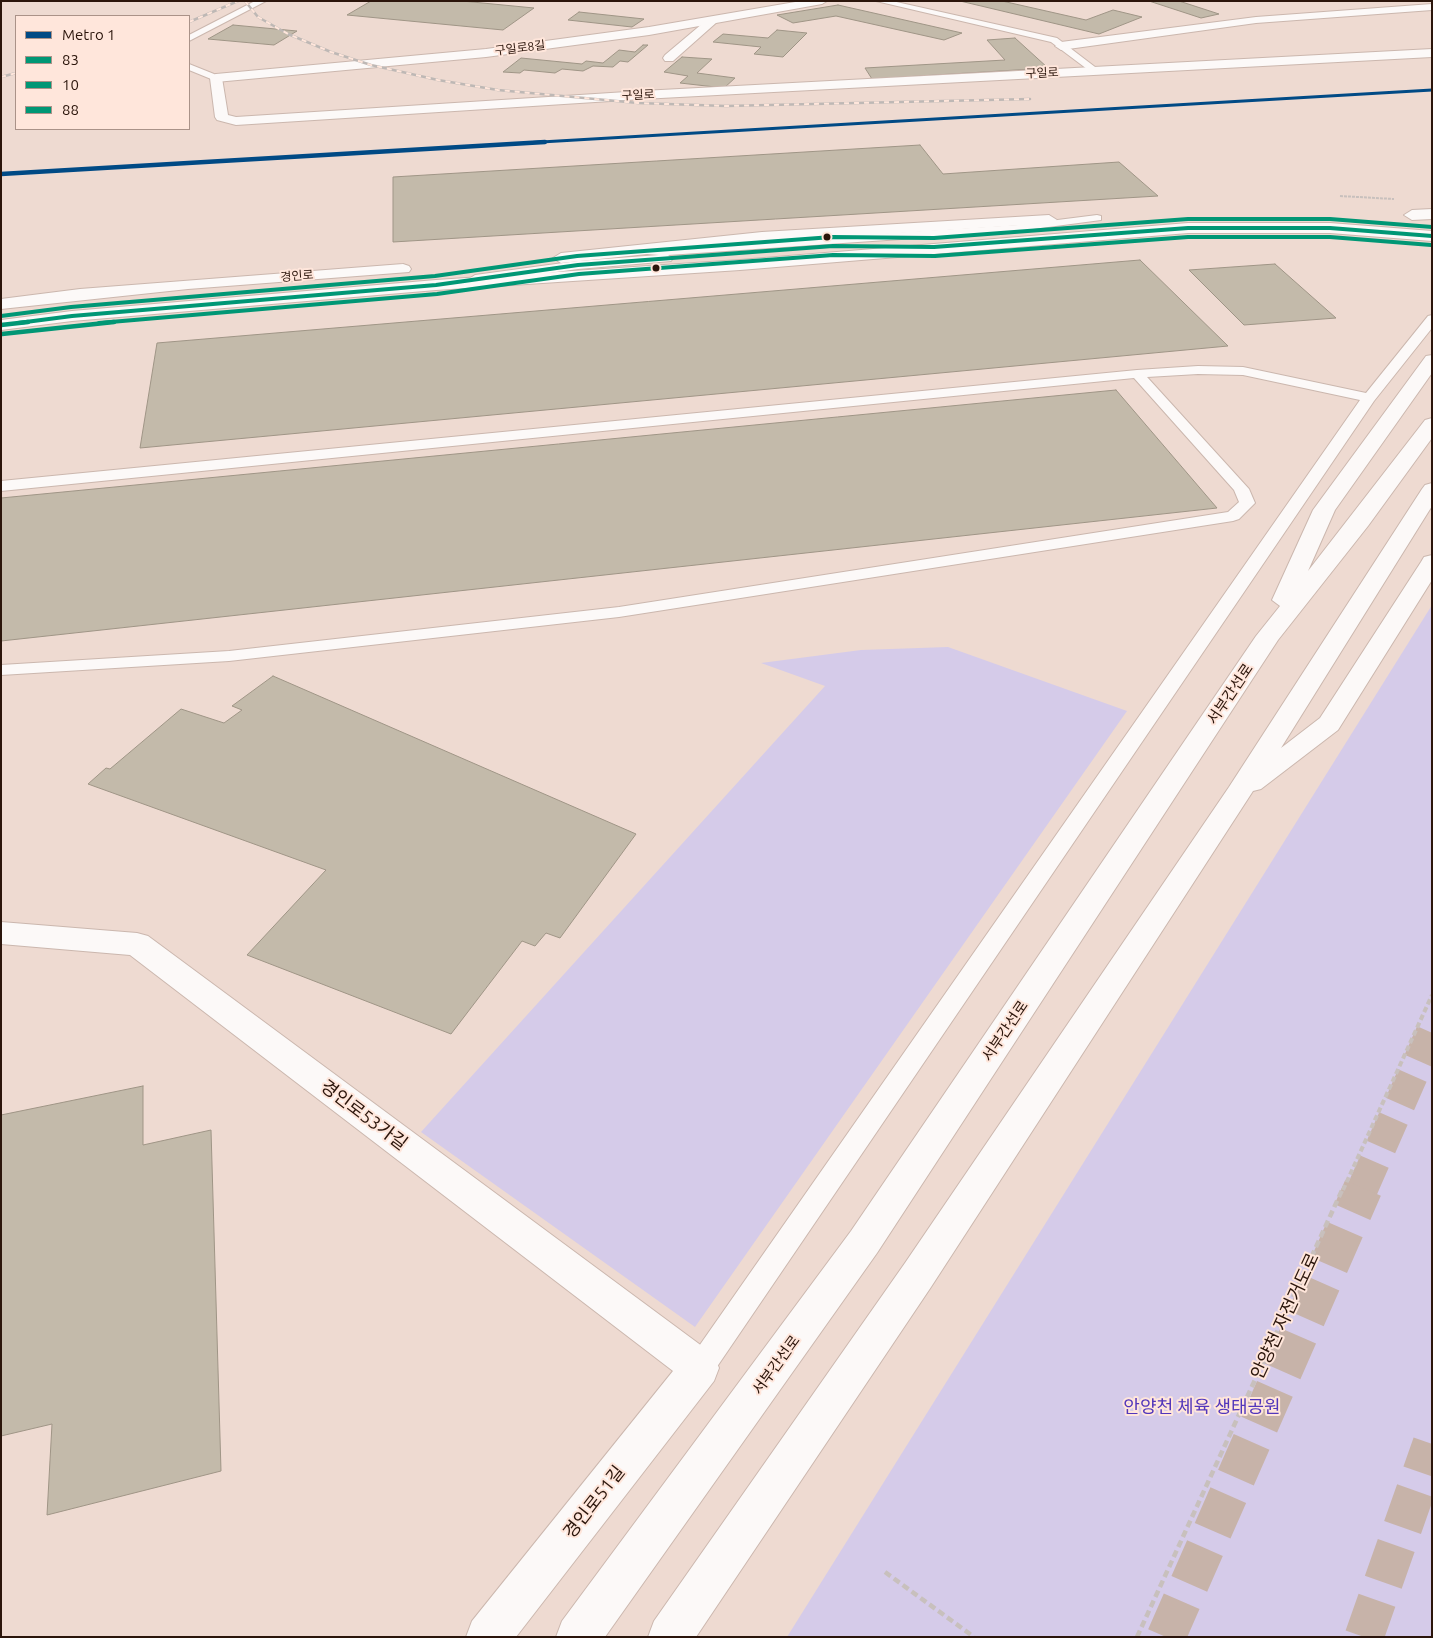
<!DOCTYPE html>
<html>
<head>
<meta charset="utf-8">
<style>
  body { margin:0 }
  #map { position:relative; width:1433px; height:1638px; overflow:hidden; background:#eedad1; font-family:Ubuntu,sans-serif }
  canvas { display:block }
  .frame { position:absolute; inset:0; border:2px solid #2b150b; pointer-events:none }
  .legend { position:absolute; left:15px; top:15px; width:175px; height:115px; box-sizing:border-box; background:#ffe6db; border:1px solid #aa9288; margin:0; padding:6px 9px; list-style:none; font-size:15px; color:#2b150b }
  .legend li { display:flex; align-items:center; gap:10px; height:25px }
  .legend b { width:25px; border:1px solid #aa9288 }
</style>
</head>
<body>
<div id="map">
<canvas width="1433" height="1638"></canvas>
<div class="frame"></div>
<ul class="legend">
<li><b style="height:6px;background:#004a85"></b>Metro 1</li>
<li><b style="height:6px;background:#009775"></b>83</li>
<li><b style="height:6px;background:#009775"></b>10</li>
<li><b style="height:6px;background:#009775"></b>88</li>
</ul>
</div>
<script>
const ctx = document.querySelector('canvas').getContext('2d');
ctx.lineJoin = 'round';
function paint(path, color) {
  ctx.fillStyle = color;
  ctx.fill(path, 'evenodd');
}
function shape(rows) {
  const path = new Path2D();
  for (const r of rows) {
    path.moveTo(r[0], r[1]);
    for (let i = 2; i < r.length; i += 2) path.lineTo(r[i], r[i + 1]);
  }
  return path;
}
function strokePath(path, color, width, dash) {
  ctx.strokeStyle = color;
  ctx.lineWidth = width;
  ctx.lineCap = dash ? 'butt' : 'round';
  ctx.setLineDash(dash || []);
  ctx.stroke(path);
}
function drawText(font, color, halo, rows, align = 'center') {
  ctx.font = font + ' Ubuntu,"Noto Sans KR",sans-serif';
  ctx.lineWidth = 4;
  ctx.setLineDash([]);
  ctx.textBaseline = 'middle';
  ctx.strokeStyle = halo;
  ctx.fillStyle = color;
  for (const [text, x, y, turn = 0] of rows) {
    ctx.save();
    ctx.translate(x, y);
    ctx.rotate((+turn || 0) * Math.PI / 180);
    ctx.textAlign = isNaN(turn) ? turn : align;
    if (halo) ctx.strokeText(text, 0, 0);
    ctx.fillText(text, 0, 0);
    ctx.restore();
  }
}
paint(shape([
  [1432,605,1432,1637,787,1637],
  [948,647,1127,711,695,1327,421,1132,825,686,761,663,861,650]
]), '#d5cbe9');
const building = shape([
  [371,1,462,1,534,8,503,30,347,15,371,1],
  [960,1,1002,1,1086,20,1113,10,1142,17,1099,34,960,1],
  [1149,1,1179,1,1219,14,1201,18,1149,1],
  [838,5,962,33,944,40,836,16,793,23,777,15,838,5],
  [579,12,644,19,632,27,568,20,579,12],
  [233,25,297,31,274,45,208,39,233,25],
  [777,30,807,33,783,57,754,54,761,47,713,42,723,34,768,38,777,30],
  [1015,38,1048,68,872,79,865,68,1005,60,987,40,1015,38],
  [643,45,648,45,628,62,620,61,613,67,593,66,583,71,562,69,555,73,524,70,520,73,503,72,521,58,582,64,586,61,603,63,619,50,635,52,643,45],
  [682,57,712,59,697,73,735,78,724,88,680,83,688,76,664,72,682,57],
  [920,145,943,174,1119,162,1158,196,393,242,393,177,920,145],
  [1140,260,1228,346,140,448,157,343,1140,260],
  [1275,264,1336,318,1244,325,1189,270,1275,264],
  [1116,390,1217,508,1,641,1,498,1116,390],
  [273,676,636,834,560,938,546,933,535,946,522,941,451,1034,247,955,326,870,88,784,106,768,110,769,181,709,224,723,242,710,232,706,273,676],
  [143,1086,143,1145,211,1130,221,1471,47,1515,52,1424,1,1436,1,1115,143,1086]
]);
paint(building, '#c3baaa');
strokePath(building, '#9f9586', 1);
strokePath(shape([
  [1362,1190,1432,1031]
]), '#c7b3a9', 31, [31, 16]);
strokePath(shape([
  [1166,1637,1363,1188],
  [1364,1637,1432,1444]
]), '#c7b3a9', 39, [39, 19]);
const lane = shape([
  [255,1,266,1,189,41,189,35,255,1],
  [876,1,892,1,1057,38,1099,70,1091,72,1051,42,876,1],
  [189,64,219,76,221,78,216,81,189,70,189,64],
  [1097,215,1101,216,1101,220,1018,231,668,255,673,258,671,261,578,269,475,283,469,279,475,275,578,261,659,255,647,254,647,250,651,248,1018,225,1097,215],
  [1432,315,1432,328,1374,401,710,1377,700,1381,690,1377,686,1368,690,1359,1360,400,1243,375,1198,374,1147,377,1249,489,1255,503,1239,519,1233,521,619,617,229,661,1,675,1,665,229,651,619,607,1228,512,1239,502,1234,490,1134,378,1,491,1,481,1137,370,1198,366,1243,367,1366,393,1428,316,1432,315]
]);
const street = shape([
  [1432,4,1432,10,1256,23,1061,50,1055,46,1061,42,1256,17,1432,4],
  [713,17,717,18,717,22,673,61,665,61,663,58,665,55,709,18,713,17],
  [1432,49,1432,57,642,99,236,125,217,120,215,117,210,78,216,74,222,78,228,115,236,117,642,91,1432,49],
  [1,922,137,933,148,936,714,1355,719,1368,714,1381,516,1637,466,1637,472,1621,673,1371,130,955,1,944,1,922]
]);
const secondary = shape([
  [801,1,827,1,822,4,649,35,486,57,216,82,210,78,216,74,486,49,649,27,801,1]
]);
const primary = shape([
  [1432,209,1432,219,1412,220,1404,215,1412,210,1432,209],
  [1049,215,1057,220,1054,223,762,242,561,263,553,258,561,253,762,232,1049,215],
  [1188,223,1330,223,1432,231,1432,241,1330,233,1188,233,740,270,436,290,72,321,1,330,1,320,72,311,436,280,740,260,1188,223],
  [403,264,409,266,411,269,409,272,188,289,1,309,1,299,80,289,403,264],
  [1432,355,1432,373,1335,510,1308,571,1425,420,1432,418,1432,438,1368,526,1278,640,877,1253,605,1637,556,1637,562,1621,851,1231,1256,636,1280,606,1272,600,1313,510,1426,356,1432,355],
  [1432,483,1432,506,1281,748,1320,718,1421,562,1424,557,1432,555,1432,580,1338,730,1261,789,1253,791,931,1287,696,1637,648,1637,654,1621,905,1263,1229,787,1422,489,1425,485,1432,483]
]);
strokePath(lane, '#cbb7ae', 2);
strokePath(street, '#cbb7ae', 2);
strokePath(secondary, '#cbb7ae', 2);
strokePath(primary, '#cbb7ae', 2);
strokePath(shape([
  [1340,196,1394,199]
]), '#c8c0bd', 2, [3, 1]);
strokePath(shape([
  [1343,1190,1432,995]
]), '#c8c0bd', 4, [5.5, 3]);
strokePath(shape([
  [885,1572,974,1637],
  [1137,1637,1343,1188]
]), '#c8c0bd', 4.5, [7, 4]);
paint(lane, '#fcf9f8');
paint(street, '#fcf9f8');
paint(secondary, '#fcf9f8');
paint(primary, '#fcf9f8');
const rail = shape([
  [245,1,258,17,288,34,331,52,371,65,438,80,498,90,638,103,726,106,1030,99],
  [189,22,238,1],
  [1,77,16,73]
]);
strokePath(rail, '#beb8b5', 2.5);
strokePath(rail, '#ffe6db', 2, [5]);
strokePath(shape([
  [18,323,72,316,436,285,578,265,833,246,934,247,1188,228,1330,228,1432,236]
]), '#009775', 4);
strokePath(shape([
  [1,325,28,322]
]), '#009775', 4.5);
strokePath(shape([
  [99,323,437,294,579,274,833,255,935,256,1188,237,1330,237,1431,245]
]), '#009775', 4);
strokePath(shape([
  [2,334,114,322]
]), '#009775', 4.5);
strokePath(shape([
  [1,316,71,307,435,276,577,256,832,237,934,238,1188,219,1330,219,1432,227]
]), '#009775', 4);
strokePath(shape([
  [524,143,1432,90]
]), '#004a85', 3);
strokePath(shape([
  [1,174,545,142]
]), '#004a85', 4.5);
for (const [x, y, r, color] of [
  [827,237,4.5,"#2b150b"],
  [656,268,4.5,"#2b150b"]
]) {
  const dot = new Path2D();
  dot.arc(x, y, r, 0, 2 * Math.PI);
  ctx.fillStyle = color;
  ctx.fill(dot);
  strokePath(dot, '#ffe6db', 2);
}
drawText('12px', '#2b150b', '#ffe6db', [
  ["구일로8길",520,48,-7],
  ["구일로",1042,73,-3],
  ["구일로",638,95,-3],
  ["경인로",297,276,-4]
]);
drawText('15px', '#2b150b', '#ffe6db', [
  ["서부간선로",1230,694,-56],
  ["서부간선로",1005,1031,-56],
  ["서부간선로",776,1365,-54]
]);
drawText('18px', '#2b150b', '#ffe6db', [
  ["경인로53가길",364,1115,37],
  ["안양천 자전거도로",1285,1316,-65],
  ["경인로51길",594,1502,-52]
]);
drawText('18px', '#5236bb', '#ffe6db', [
  ["안양천 체육 생태공원",1202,1407]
]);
</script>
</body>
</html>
